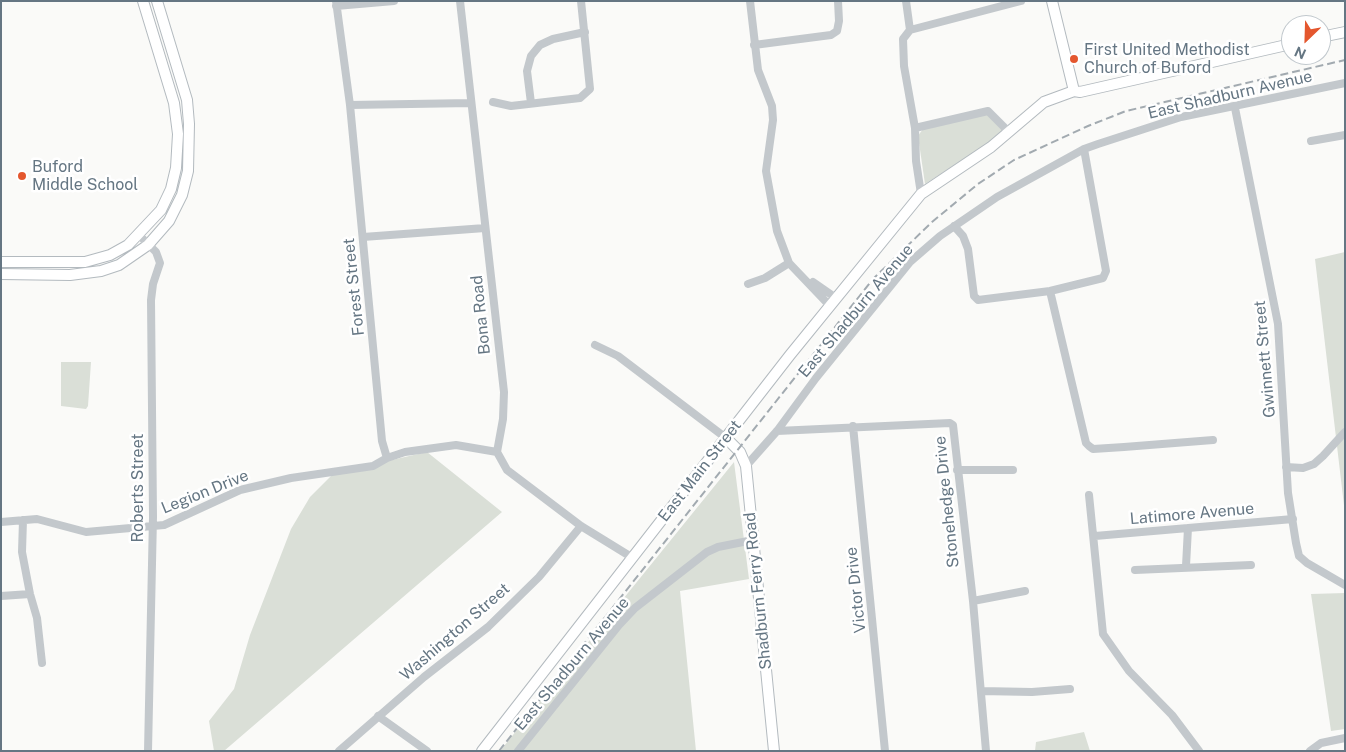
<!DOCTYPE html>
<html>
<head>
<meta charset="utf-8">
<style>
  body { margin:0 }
  #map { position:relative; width:1346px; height:752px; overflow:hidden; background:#fafaf8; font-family:"Public Sans",sans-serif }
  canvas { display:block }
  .frame { position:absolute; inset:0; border:2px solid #657683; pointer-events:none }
  .north { position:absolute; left:1281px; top:15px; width:50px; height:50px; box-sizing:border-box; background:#fff; border:1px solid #c1c8cd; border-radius:50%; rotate:204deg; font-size:14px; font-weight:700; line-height:20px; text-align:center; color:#657683 }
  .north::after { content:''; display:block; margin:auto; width:18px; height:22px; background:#e4572e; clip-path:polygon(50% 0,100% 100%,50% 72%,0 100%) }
</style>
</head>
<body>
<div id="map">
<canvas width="1346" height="752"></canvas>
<div class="frame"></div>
<div class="north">N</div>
</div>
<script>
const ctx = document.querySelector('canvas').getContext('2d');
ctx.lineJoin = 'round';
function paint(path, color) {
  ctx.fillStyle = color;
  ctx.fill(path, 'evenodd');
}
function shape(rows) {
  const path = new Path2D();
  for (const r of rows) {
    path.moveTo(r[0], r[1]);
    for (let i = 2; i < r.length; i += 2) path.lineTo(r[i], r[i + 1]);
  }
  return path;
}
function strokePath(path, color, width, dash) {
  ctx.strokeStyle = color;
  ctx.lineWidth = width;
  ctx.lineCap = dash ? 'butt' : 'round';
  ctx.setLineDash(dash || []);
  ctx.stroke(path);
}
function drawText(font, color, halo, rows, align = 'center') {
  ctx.font = font + ' "Public Sans",sans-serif';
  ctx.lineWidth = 5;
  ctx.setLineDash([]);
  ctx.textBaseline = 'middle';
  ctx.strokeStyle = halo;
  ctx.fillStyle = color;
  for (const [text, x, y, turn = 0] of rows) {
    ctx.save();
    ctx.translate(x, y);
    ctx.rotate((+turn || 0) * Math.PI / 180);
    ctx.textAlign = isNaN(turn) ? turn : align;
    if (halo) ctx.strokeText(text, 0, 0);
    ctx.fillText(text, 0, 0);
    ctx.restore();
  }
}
paint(shape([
  [988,114,1001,127,1002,131,995,139,925,184,918,136,920,133,923,129],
  [1345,252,1345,514,1315,259],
  [61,362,91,362,88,406,86,409,61,406],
  [427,452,502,512,224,751,214,751,209,721,234,689,250,635,291,529,310,497,334,473],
  [734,462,749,579,680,591,696,751,500,751],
  [1345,593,1345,729,1331,731,1311,594],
  [1084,732,1090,751,1035,751,1036,742]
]), '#dadfd7');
const secondary = shape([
  [1052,1,1074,91],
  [1321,37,1345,32],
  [1,262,85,262,110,255,128,245,161,210,171,189,176,168,178,134,174,103,143,1],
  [1,274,70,275,101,271,119,265,148,245,169,221,182,195,188,171,189,124,187,100,157,1],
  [726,438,740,452,746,466,774,751],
  [482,751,790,355,921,194,991,147,1044,102,1074,91,1080,92,1291,44]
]);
strokePath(secondary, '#b3babf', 12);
strokePath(shape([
  [336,1,350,105,382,441,387,458,405,452,456,445,497,452],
  [460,1,504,392,503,419,497,452,507,470,581,526,633,558],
  [750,1,758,70,772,106,773,120,766,171,777,231,789,263,830,306],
  [906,1,910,30],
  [336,6,394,1],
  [754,45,831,35,837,31,839,21,838,1],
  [493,102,511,106,580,98,590,89,581,1],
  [531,103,527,71,531,56,540,45,553,39,585,32],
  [350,105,471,103],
  [1235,108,1278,324,1288,493,1296,543,1299,556,1307,563,1345,585],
  [915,128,988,111,1009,132],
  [1311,141,1345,135],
  [921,194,916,161,915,128,904,66,903,39,910,30,1021,1],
  [954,226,963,236,968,249,974,296,978,300,1050,291,1103,278,1106,271,1084,149],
  [139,235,156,252,160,263,153,284,151,300,153,517,148,751],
  [363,237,485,228],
  [813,282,836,298],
  [748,284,765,278,789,263],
  [1050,291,1086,443,1089,446,1093,449,1124,447,1213,440],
  [595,345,618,356,726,438],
  [853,426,885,751],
  [777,431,950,423,953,425,973,601,986,751],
  [746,466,777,431,816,378,910,262,940,236,997,197,1084,149,1098,144,1181,117,1345,83],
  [1286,467,1303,468,1314,464,1323,456,1345,432],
  [957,470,1013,470],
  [1089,495,1103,634,1129,671,1172,715,1199,751],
  [23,520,22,552,30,594,37,618,42,663],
  [1,522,37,519,86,532,164,525,240,490,291,478,373,466,387,458],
  [1095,536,1293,519],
  [1186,566,1188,528],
  [1135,570,1251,565],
  [1,596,30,594],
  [973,601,1025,591],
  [981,691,1032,692,1070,689],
  [378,716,427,751],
  [339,751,424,677,488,627,539,577,581,526],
  [518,751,619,625,635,608,707,552,718,547,753,540],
  [1310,751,1321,743,1345,738]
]), '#c3c8cc', 8);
strokePath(secondary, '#fff', 10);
strokePath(shape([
  [499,751,873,279,932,222,978,184,1014,160,1088,126,1126,111,1345,60]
]), '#a2aab0', 2, [8, 4]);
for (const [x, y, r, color] of [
  [1074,59,5,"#e4572e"],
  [22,176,5,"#e4572e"]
]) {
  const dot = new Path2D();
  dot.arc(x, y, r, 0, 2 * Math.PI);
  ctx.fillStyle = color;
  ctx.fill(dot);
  strokePath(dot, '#fff', 2);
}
drawText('16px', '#657683', '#fff', [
  ["First United Methodist",1084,50],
  ["Church of Buford",1084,68],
  ["Buford",32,167],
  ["Middle School",32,185]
], 'left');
drawText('16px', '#657683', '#fff', [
  ["East Shadburn Avenue",1230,95,-13],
  ["Forest Street",354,287,-96],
  ["East Shadburn Avenue",856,311,-50],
  ["Bona Road",481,315,-96],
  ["Gwinnett Street",1265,359,-95],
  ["East Main Street",700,471,-52],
  ["Roberts Street",138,488,-90],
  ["Legion Drive",205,492,-22],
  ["Stonehedge Drive",947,502,-96],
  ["Latimore Avenue",1192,514,-5],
  ["Victor Drive",856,590,-96],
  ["Shadburn Ferry Road",758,591,-96],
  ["Washington Street",455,632,-41],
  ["East Shadburn Avenue",572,664,-50]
]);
</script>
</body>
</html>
